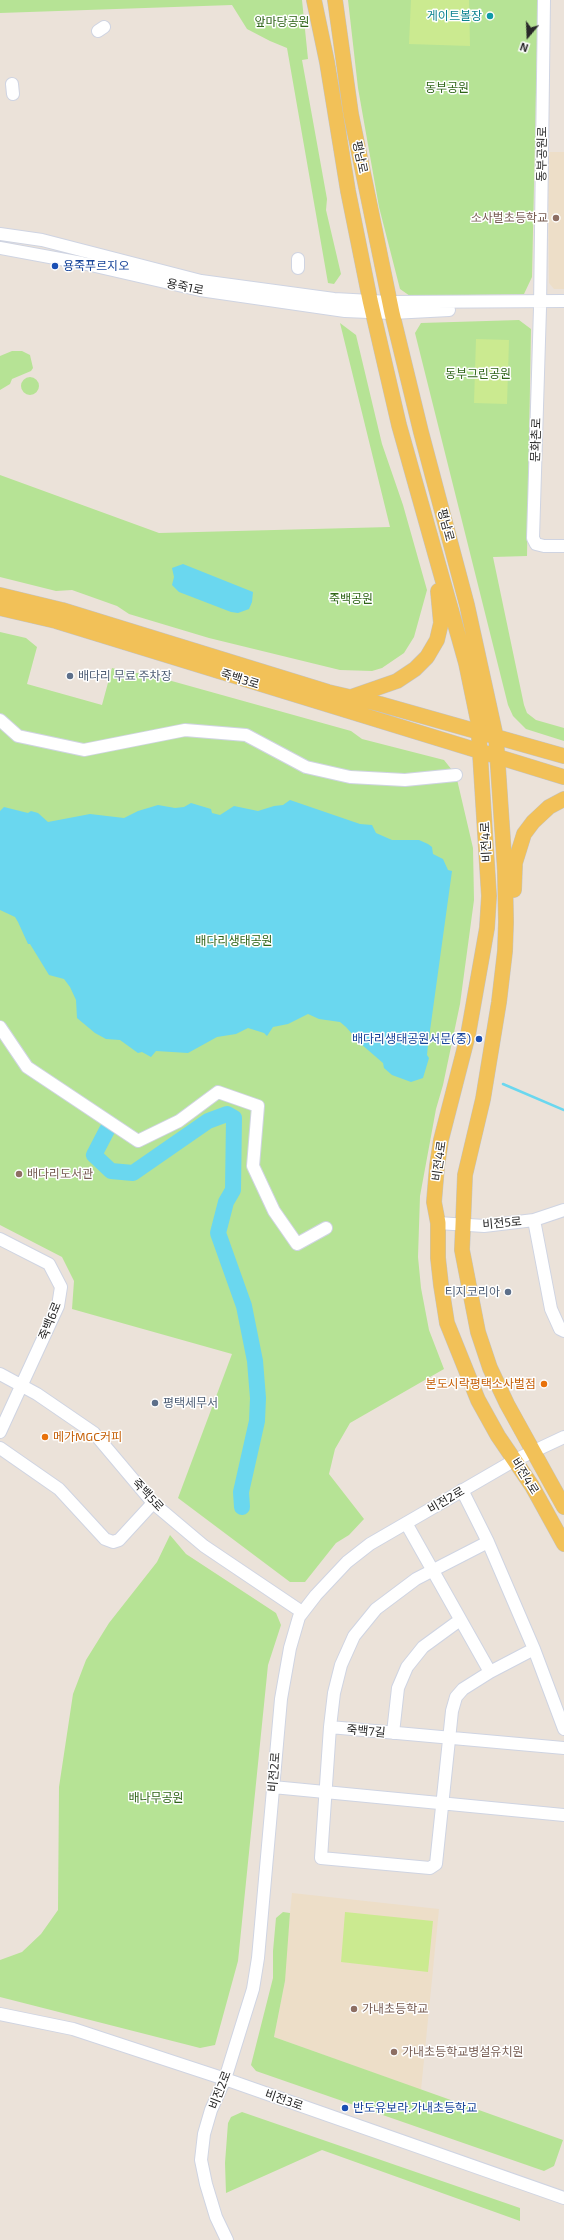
<!DOCTYPE html>
<html>
<head>
<meta charset="utf-8">
<style>
  body { margin:0 }
  #map { position:relative; width:564px; height:2240px; overflow:hidden; background:#ebe2d9; font-family:"Exo 2",sans-serif }
  canvas { display:block }
  .north { position:absolute; left:508px; top:16px; width:40px; height:40px; -webkit-text-stroke:3px #fff; paint-order:stroke; rotate:199deg; font-size:11px; font-weight:700; line-height:16px; text-align:center; color:#282828 }
  .north::after { content:''; display:block; margin:auto; width:14px; height:18px; background:#282828; clip-path:polygon(50% 0,100% 100%,50% 72%,0 100%) }
</style>
</head>
<body>
<div id="map">
<canvas width="564" height="2240"></canvas>
<div class="north">N</div>
</div>
<script>
const ctx = document.querySelector('canvas').getContext('2d');
ctx.lineJoin = 'round';
function paint(path, color) {
  ctx.fillStyle = color;
  ctx.fill(path, 'evenodd');
}
function shape(rows) {
  const path = new Path2D();
  for (const r of rows) {
    if (r.length === 3) {
      path.moveTo(r[0] + r[2], r[1]);
      path.arc(r[0], r[1], r[2], 0, 2 * Math.PI);
      continue;
    }
    path.moveTo(r[0], r[1]);
    for (let i = 2; i < r.length; i += 2) path.lineTo(r[i], r[i + 1]);
  }
  return path;
}
function strokePath(path, color, width, dash) {
  ctx.strokeStyle = color;
  ctx.lineWidth = width;
  ctx.lineCap = dash ? 'butt' : 'round';
  ctx.setLineDash(dash || []);
  ctx.stroke(path);
}
function drawText(font, color, halo, rows, align = 'center') {
  ctx.font = font + ' "Exo 2","Noto Sans KR",sans-serif';
  ctx.lineWidth = 3;
  ctx.setLineDash([]);
  ctx.textBaseline = 'middle';
  ctx.strokeStyle = halo;
  ctx.fillStyle = color;
  for (const [text, x, y, turn = 0] of rows) {
    ctx.save();
    ctx.translate(x, y);
    ctx.rotate((+turn || 0) * Math.PI / 180);
    ctx.textAlign = isNaN(turn) ? turn : align;
    if (halo) ctx.strokeText(text, 0, 0);
    ctx.fillText(text, 0, 0);
    ctx.restore();
  }
}
paint(shape([
  [548,152,564,152,564,289,554,289,549,283],
  [292,1893,439,1909,421,2090,274,2037,285,1981,285,1964]
]), '#eddec8');
paint(shape([
  [0,0,302,0,308,59,302,60,327,199,326,210,341,274,334,284,328,283,287,48,270,41,247,29,232,5,0,13],
  [348,0,538,0,532,277,524,294,410,296,400,289,379,207,358,88],
  [519,320,531,329,527,556,493,557,524,705,527,713,536,720,564,728,564,741,526,729,513,716,508,705,415,333,421,323],
  [340,323,356,335,382,444,403,505,427,590,414,637,404,653,382,668,372,671,340,670,209,638,129,614,117,606,72,590,56,591,0,577,0,475,159,533,390,527],
  [12,351,22,351,30,355,33,368,31,371,12,379,10,384,0,390,0,356],
  [30,386,9],
  [0,632,26,638,37,647,27,684,102,705,112,668,131,673,143,673,351,731,362,739,444,760,456,775,473,848,474,900,460,1004,443,1085,436,1109,420,1196,419,1226,418,1257,421,1288,429,1330,444,1369,350,1423,335,1449,329,1474,364,1519,349,1535,336,1543,305,1582,290,1582,178,1498,232,1354,72,1309,74,1281,62,1257,0,1225],
  [170,1535,186,1554,276,1613,281,1625,268,1665,238,1961,215,2045,200,2048,0,1997,0,1960,22,1952,41,1934,58,1910,59,1787,73,1694,86,1660,109,1623,157,1562],
  [283,1912,290,1913,285,1981,274,2037,563,2140,554,2166,544,2171,256,2071,251,2065,273,1978,273,1951,276,1918],
  [242,2112,520,2208,520,2221,322,2150,226,2193,225,2163,228,2123,231,2117]
]), '#b6e395');
paint(shape([
  [411,0,469,0,470,46,409,44],
  [476,339,509,340,507,404,474,403],
  [345,1912,433,1921,428,1972,341,1962]
]), '#cbea90');
paint(shape([
  [183,564,253,592,252,602,249,609,238,613,231,612,179,592,172,585,174,577,172,568],
  [290,800,360,824,372,825,376,833,392,840,419,840,428,844,432,847,433,854,443,859,448,870,452,871,428,1045,427,1055,429,1058,423,1078,411,1082,392,1075,384,1068,383,1063,361,1044,346,1027,340,1022,319,1019,308,1014,288,1024,273,1027,267,1036,264,1033,248,1028,236,1034,217,1037,188,1053,156,1051,151,1057,142,1052,138,1053,120,1040,106,1039,95,1033,77,1018,76,1000,70,987,64,979,49,975,30,944,28,944,18,922,15,917,0,910,0,811,4,807,28,813,31,811,38,813,48,822,90,814,124,818,138,811,158,805,175,808,184,807,191,803,211,809,212,813,220,815,234,806,258,811,274,806,283,805]
]), '#6ad7ef');
strokePath(shape([
  [503,1084,564,1110]
]), '#6ad7ef', 2.5);
strokePath(shape([
  [107,1130,94,1155,111,1171,133,1173,208,1121,227,1114,234,1118,233,1190,226,1202,218,1233,244,1306,255,1361,258,1398,257,1421,241,1492,242,1507]
]), '#6ad7ef', 16);
const minor = shape([
  [544,0,540,308,533,538,536,544,544,546,564,546],
  [98,31,104,27],
  [12,84,13,94],
  [0,234,42,240,201,281,334,299,390,302,564,301],
  [0,248,82,263,200,290,345,311,392,313,449,310],
  [298,268,298,259],
  [0,720,18,736,84,750,185,730,246,735,306,767,350,777,405,780,456,775],
  [0,1027,27,1067,138,1141,179,1121,218,1092,258,1106,253,1166,274,1211,297,1244,326,1228],
  [534,1220,551,1309,560,1329,564,1331],
  [438,1223,484,1226,534,1220,564,1210],
  [0,1239,49,1264,61,1287,58,1306,0,1432],
  [0,1374,37,1394,94,1433,153,1503,204,1546,302,1612],
  [0,1448,59,1489,105,1539,113,1542,119,1540,153,1503],
  [462,1490,488,1542,534,1649,564,1729],
  [406,1523,490,1672],
  [488,1542,416,1579,376,1609,354,1636,341,1665,334,1693,330,1727,321,1858,430,1868,436,1864,452,1711,456,1697,463,1689,490,1672,534,1649],
  [330,1727,564,1748],
  [393,1733,398,1688,407,1667,423,1647,460,1620],
  [273,1787,564,1815],
  [0,2014,73,2029,225,2079,564,2198],
  [227,2240,216,2217,206,2184,201,2160,204,2134,211,2110,225,2079,253,1989,258,1958,281,1699,290,1648,299,1617,316,1595,347,1562,370,1544,515,1460,564,1437]
]);
const major = shape([
  [314,0,327,62,348,191,370,300,399,425,466,663,478,721,489,896,487,928,468,1035,441,1140,437,1166,434,1202,438,1223,438,1258,441,1285,447,1323,478,1400,498,1436,532,1486,564,1544],
  [335,0,351,114,392,313,421,432,467,605,496,737,505,871,506,922,505,951,499,1002,483,1099,465,1175,462,1250,478,1332,490,1368,507,1404,564,1507],
  [0,595,62,610,328,692,380,704,564,756],
  [0,608,56,621,564,777],
  [351,697,397,681,415,669,427,657,437,640,441,623,438,591],
  [514,890,515,863,524,834,533,822,549,807,564,799]
]);
strokePath(minor, '#cfd4e2', 14);
strokePath(major, '#c3c3c3', 16);
strokePath(minor, '#fff', 12);
strokePath(major, '#f2c158', 15);
for (const [x, y, r, color] of [
  [490,16,4,"#0f9aa8"],
  [556,218,4,"#8d6e63"],
  [55,266,4,"#1a4fb4"],
  [70,676,4,"#5c6f8a"],
  [479,1039,4,"#1a4fb4"],
  [19,1174,4,"#8d6e63"],
  [508,1292,4,"#5c6f8a"],
  [544,1384,4,"#e8710a"],
  [155,1403,4,"#5c6f8a"],
  [45,1437,4,"#e8710a"],
  [354,2009,4,"#8d6e63"],
  [394,2052,4,"#8d6e63"],
  [345,2108,4,"#1a4fb4"]
]) {
  const dot = new Path2D();
  dot.arc(x, y, r, 0, 2 * Math.PI);
  ctx.fillStyle = color;
  ctx.fill(dot);
  strokePath(dot, '#fff', 1.5);
}
drawText('12px', '#0d838f', '#fff', [
  ["게이트볼장",482,16]
], 'right');
drawText('12px', '#2f6518', '#fff', [
  ["앞마당공원",282,22],
  ["동부공원",447,88],
  ["동부그린공원",478,374],
  ["죽백공원",351,599],
  ["배다리생태공원",234,941],
  ["배나무공원",156,1798]
]);
drawText('12px', '#282828', '#fff', [
  ["동부공원로",542,154,-89],
  ["평남로",360,157,78],
  ["용죽1로",185,287,12],
  ["문화촌로",536,440,-88],
  ["평남로",446,525,75],
  ["죽백3로",240,679,17],
  ["비전4로",486,842,-93],
  ["비전4로",439,1161,-82],
  ["비전5로",502,1223,-5],
  ["죽백6로",50,1321,-68],
  ["비전4로",525,1476,58],
  ["죽백5로",148,1495,47],
  ["비전2로",446,1500,-30],
  ["죽백7길",366,1731,5],
  ["비전2로",274,1772,-85],
  ["비전2로",220,2090,-69],
  ["비전3로",284,2100,19]
]);
drawText('12px', '#785e54', '#fff', [
  ["소사벌초등학교",548,218,"right"],
  ["배다리도서관",27,1174],
  ["가내초등학교",362,2009],
  ["가내초등학교병설유치원",402,2052]
], 'left');
drawText('12px', '#164399', '#fff', [
  ["용죽푸르지오",63,266],
  ["배다리생태공원서문(중)",471,1039,"right"],
  ["반도유보라.가내초등학교",353,2108]
], 'left');
drawText('12px', '#4e5e75', '#fff', [
  ["배다리 무료 주차장",78,676],
  ["티지코리아",500,1292,"right"],
  ["평택세무서",163,1403]
], 'left');
drawText('12px', '#c56008', '#fff', [
  ["본도시락평택소사벌점",536,1384],
  ["메가MGC커피",53,1437,"left"]
], 'right');
</script>
</body>
</html>
